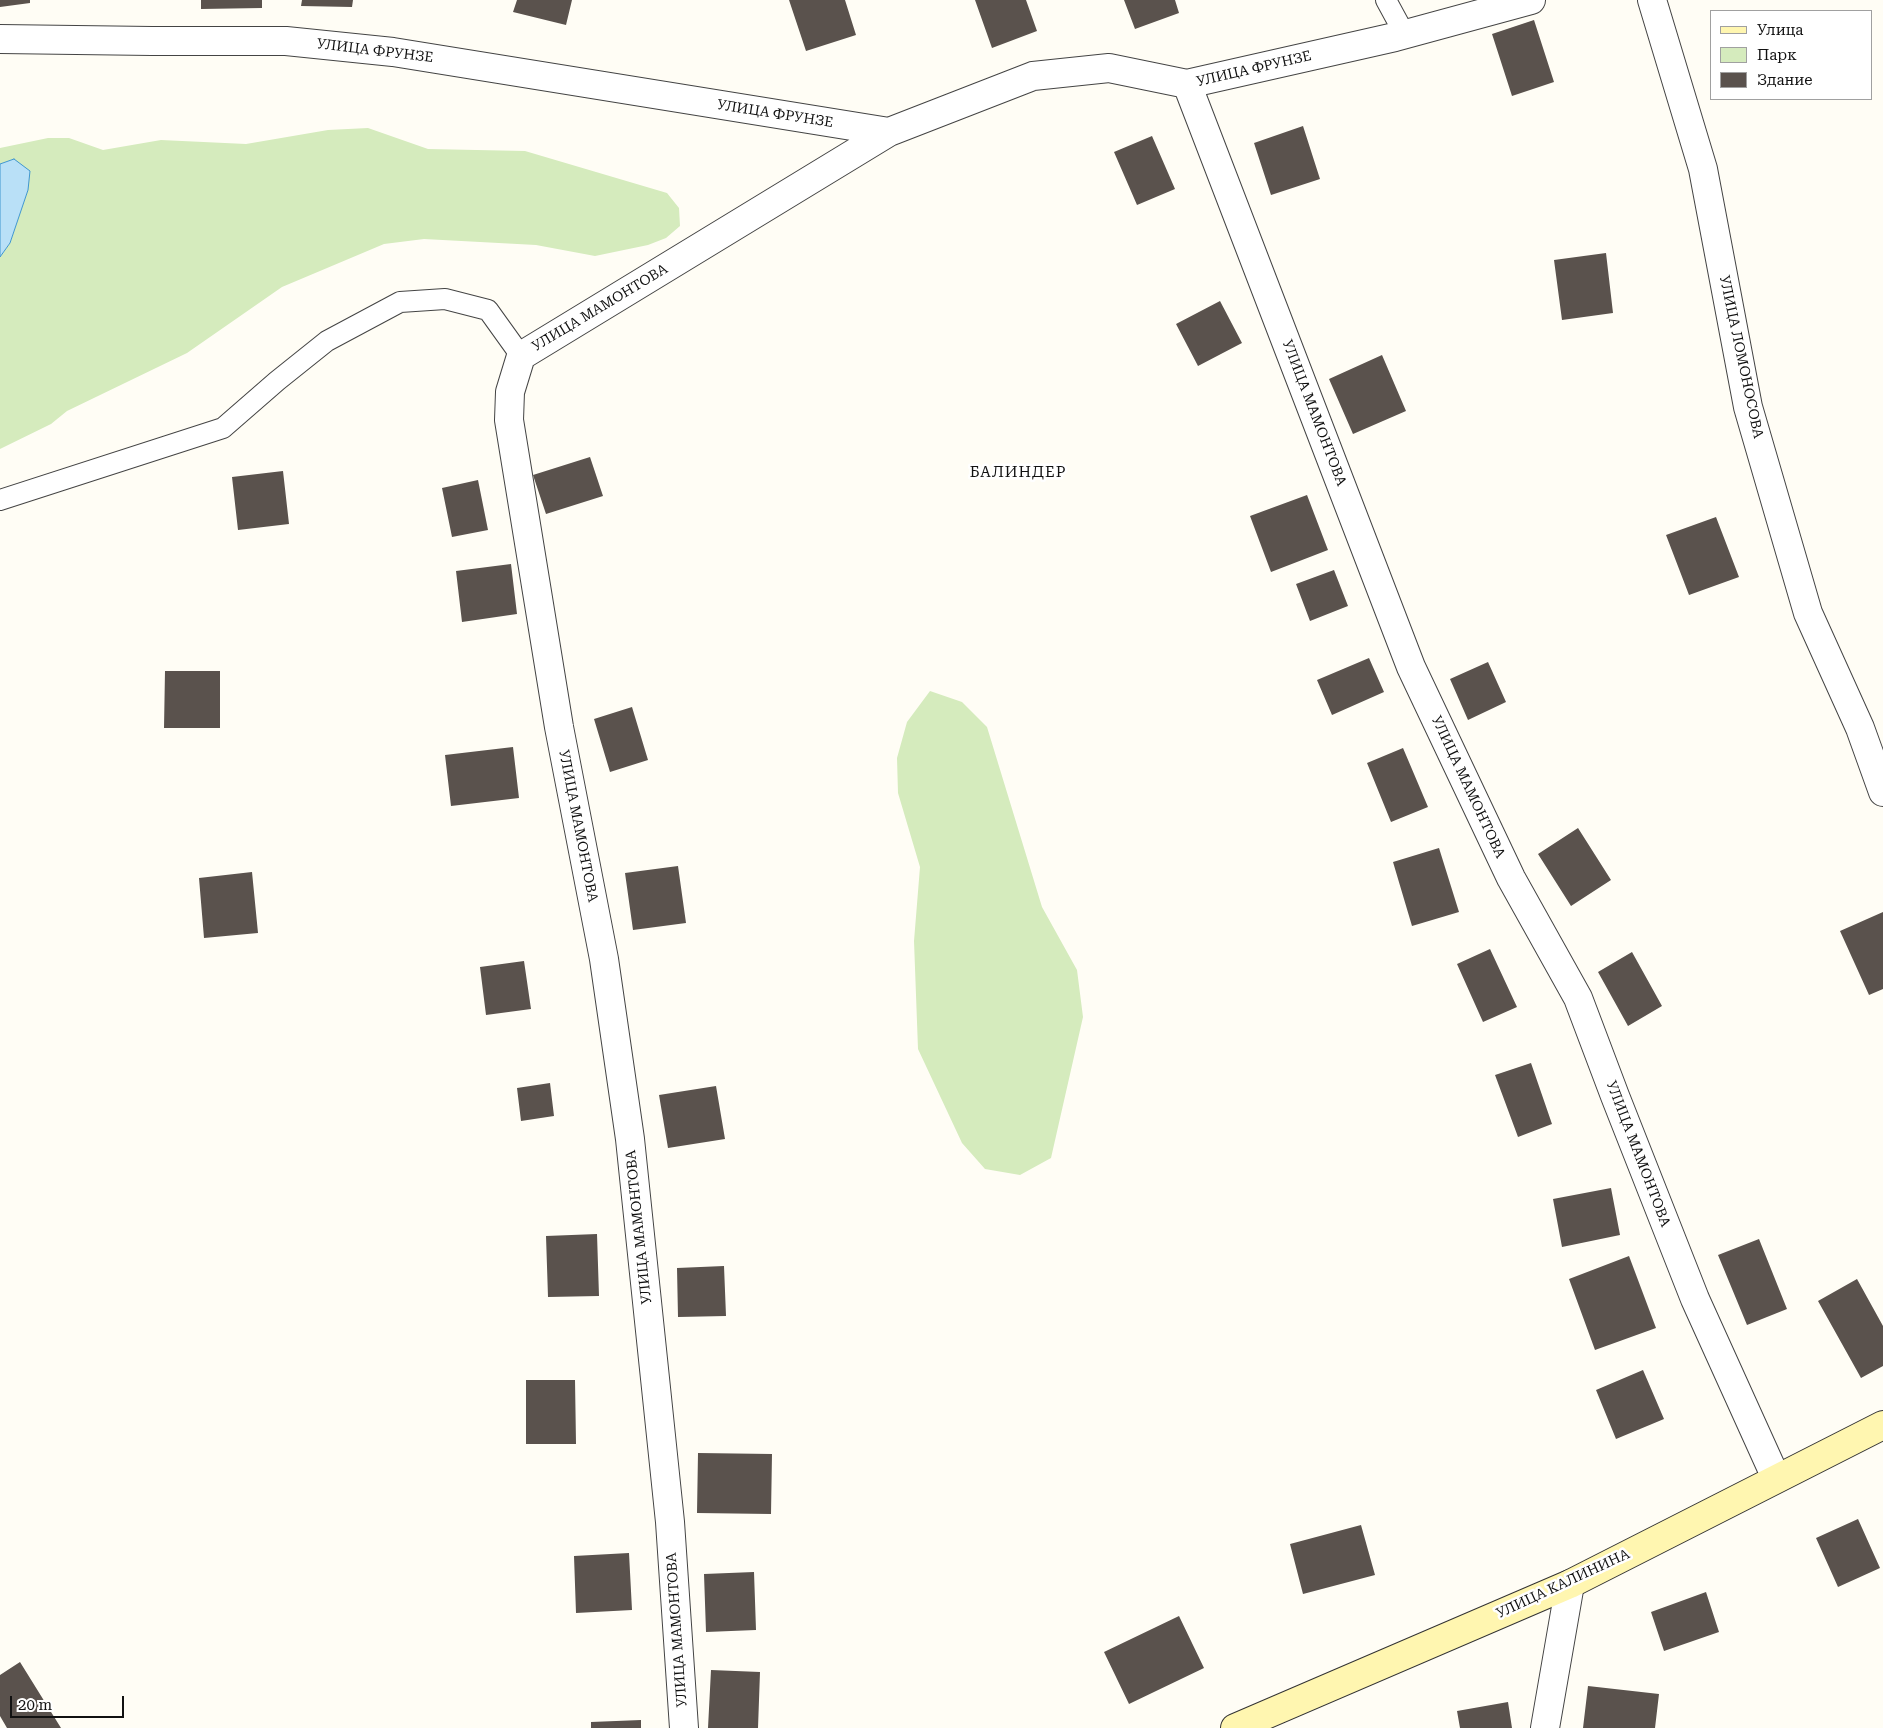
<!DOCTYPE html>
<html>
<head>
<meta charset="utf-8">
<style>
  body { margin:0 }
  #map { position:relative; width:1883px; height:1728px; overflow:hidden; background:#fffdf5; font-family:"Roboto Serif",serif }
  canvas { display:block }
  .legend { position:absolute; left:1710px; top:10px; width:162px; height:90px; box-sizing:border-box; background:#fff; border:1px solid #a0a0a0; margin:0; padding:6px 9px; list-style:none; font-size:15px; color:#111 }
  .legend li { display:flex; align-items:center; gap:10px; height:25px }
  .legend b { width:25px; border:1px solid #a0a0a0 }
  .scale { position:absolute; left:10px; top:1696px; width:114px; height:22px; box-sizing:border-box; border:2px solid #111; border-top:0; padding-left:6px; font-size:15px; line-height:18px; white-space:nowrap; color:#111; -webkit-text-stroke:4px #fff; paint-order:stroke }
</style>
</head>
<body>
<div id="map">
<canvas width="1883" height="1728"></canvas>
<ul class="legend">
<li><b style="height:6px;background:#fff6b0"></b>Улица</li>
<li><b style="height:14px;background:#d5ebbd"></b>Парк</li>
<li><b style="height:14px;background:#5a524d"></b>Здание</li>
</ul>
<div class="scale">20 m</div>
</div>
<script>
const ctx = document.querySelector('canvas').getContext('2d');
ctx.lineJoin = 'round';
function paint(path, color) {
  ctx.fillStyle = color;
  ctx.fill(path, 'evenodd');
}
function shape(rows) {
  const path = new Path2D();
  for (const r of rows) {
    path.moveTo(r[0], r[1]);
    for (let i = 2; i < r.length; i += 2) path.lineTo(r[i], r[i + 1]);
  }
  return path;
}
function strokePath(path, color, width, dash) {
  ctx.strokeStyle = color;
  ctx.lineWidth = width;
  ctx.lineCap = dash ? 'butt' : 'round';
  ctx.setLineDash(dash || []);
  ctx.stroke(path);
}
function drawText(font, color, halo, rows, align = 'center') {
  ctx.font = font + ' "Roboto Serif",serif';
  ctx.lineWidth = 5;
  ctx.setLineDash([]);
  ctx.textBaseline = 'middle';
  ctx.strokeStyle = halo;
  ctx.fillStyle = color;
  for (const [text, x, y, turn = 0] of rows) {
    ctx.save();
    ctx.translate(x, y);
    ctx.rotate((+turn || 0) * Math.PI / 180);
    ctx.textAlign = isNaN(turn) ? turn : align;
    if (halo) ctx.strokeText(text, 0, 0);
    ctx.fillText(text, 0, 0);
    ctx.restore();
  }
}
paint(shape([
  [368,128,428,149,525,151,667,193,679,208,680,226,666,238,648,245,595,256,536,245,424,239,384,244,282,287,187,353,67,411,51,424,0,449,0,257,10,243,28,190,14,159,0,164,0,148,48,138,69,138,103,150,161,140,246,144,328,130],
  [930,691,962,702,987,727,1042,907,1077,970,1083,1017,1051,1158,1020,1175,985,1169,962,1143,918,1049,914,941,920,867,898,793,897,758,907,722]
]), '#d5ebbd');
const water = shape([
  [14,159,30,171,28,190,10,243,0,257,0,164,14,159]
]);
paint(water, '#b9e0f7');
strokePath(water, '#3f96cf', 1);
paint(shape([
  [0,0,30,0,30,3,0,7],
  [201,0,262,0,262,8,201,9],
  [302,0,353,0,352,7,301,6],
  [517,0,572,0,566,25,513,12],
  [789,0,845,0,856,35,806,51],
  [975,0,1026,0,1037,31,992,48],
  [1124,0,1175,0,1179,13,1135,29],
  [1534,20,1554,82,1512,96,1492,34],
  [1303,126,1320,179,1271,195,1254,143],
  [1152,136,1175,189,1137,205,1114,152],
  [1606,253,1613,313,1562,320,1554,260],
  [1220,301,1242,343,1198,366,1176,324],
  [1382,355,1406,411,1353,434,1329,379],
  [590,457,603,496,546,514,533,475],
  [283,471,289,524,238,530,232,477],
  [478,480,488,530,452,537,442,488],
  [1307,495,1328,550,1271,572,1250,516],
  [1716,517,1739,577,1689,595,1666,535],
  [511,564,517,614,462,622,456,571],
  [1334,570,1348,606,1310,621,1296,584],
  [1369,658,1384,692,1332,715,1317,680],
  [1488,662,1506,702,1468,720,1450,679],
  [165,671,220,671,220,728,164,728],
  [632,707,648,760,610,772,594,719],
  [513,747,519,798,451,806,445,755],
  [1403,748,1428,807,1391,822,1367,763],
  [1578,828,1611,880,1571,906,1538,854],
  [1439,848,1459,912,1412,926,1393,862],
  [678,866,686,923,633,930,625,873],
  [252,872,258,933,204,938,199,878],
  [1883,912,1883,989,1869,995,1840,931],
  [1490,949,1517,1007,1483,1022,1457,964],
  [1632,952,1662,1006,1628,1026,1598,972],
  [524,961,531,1009,486,1015,480,967],
  [1531,1063,1552,1124,1518,1137,1495,1075],
  [550,1083,554,1116,521,1121,517,1088],
  [716,1086,725,1139,668,1148,659,1095],
  [1611,1188,1620,1235,1562,1247,1553,1199],
  [597,1234,599,1296,548,1297,546,1236],
  [1759,1239,1787,1309,1747,1325,1718,1255],
  [1629,1256,1656,1328,1595,1350,1569,1279],
  [724,1266,726,1316,678,1317,677,1268],
  [1857,1279,1883,1326,1883,1366,1861,1378,1818,1301],
  [1643,1370,1664,1419,1616,1439,1596,1390],
  [526,1380,575,1380,576,1444,526,1444],
  [698,1453,772,1454,771,1514,697,1513],
  [1858,1519,1880,1568,1838,1587,1816,1538],
  [1361,1525,1375,1575,1303,1594,1290,1544],
  [629,1553,632,1610,576,1613,574,1556],
  [754,1572,756,1630,706,1632,704,1574],
  [1706,1592,1719,1632,1664,1651,1651,1612],
  [1179,1616,1204,1668,1129,1704,1104,1652],
  [20,1662,61,1728,7,1728,0,1716,0,1675],
  [711,1670,760,1672,758,1728,708,1728],
  [1588,1686,1659,1694,1655,1728,1583,1728],
  [1508,1702,1512,1728,1460,1728,1457,1711],
  [641,1720,641,1728,591,1728,591,1722]
]), '#5a524d');
const lane = shape([
  [1386,0,1405,35],
  [0,500,223,428,277,381,327,341,400,302,445,299,488,310,521,356]
]);
const street = shape([
  [1652,0,1703,169,1748,407,1808,613,1860,728,1883,792],
  [0,39,152,41,286,41,393,52,889,132,1033,76,1109,68,1187,84,1395,37,1531,0],
  [1187,84,1411,667,1511,878,1578,998,1615,1096,1695,1299,1776,1478],
  [684,1728,670,1522,630,1139,604,959,559,727,509,420,510,392,521,356,889,132],
  [1545,1728,1570,1584]
]);
const secondary = shape([
  [1235,1728,1570,1584,1883,1425]
]);
strokePath(lane, '#444', 22);
strokePath(street, '#444', 30);
strokePath(secondary, '#333', 30);
strokePath(lane, '#fff', 20);
strokePath(street, '#fff', 28);
strokePath(secondary, '#fff6b0', 28);
drawText('14px', '#111', '#fff', [
  ["УЛИЦА ФРУНЗЕ",375,51,7],
  ["УЛИЦА ФРУНЗЕ",1254,69,-13],
  ["УЛИЦА ФРУНЗЕ",775,114,9],
  ["УЛИЦА МАМОНТОВА",600,308,-31],
  ["УЛИЦА ЛОМОНОСОВА",1741,357,78],
  ["УЛИЦА МАМОНТОВА",1314,413,69],
  ["УЛИЦА МАМОНТОВА",1468,787,65],
  ["УЛИЦА МАМОНТОВА",578,826,79],
  ["УЛИЦА МАМОНТОВА",1638,1154,69],
  ["УЛИЦА МАМОНТОВА",639,1227,-96],
  ["УЛИЦА КАЛИНИНА",1563,1584,-25],
  ["УЛИЦА МАМОНТОВА",677,1630,-94]
]);
ctx.letterSpacing = '1px';
drawText('15px', '#111', '#fff', [
  ["БАЛИНДЕР",1018,473]
]);
ctx.letterSpacing = '0px';
</script>
</body>
</html>
